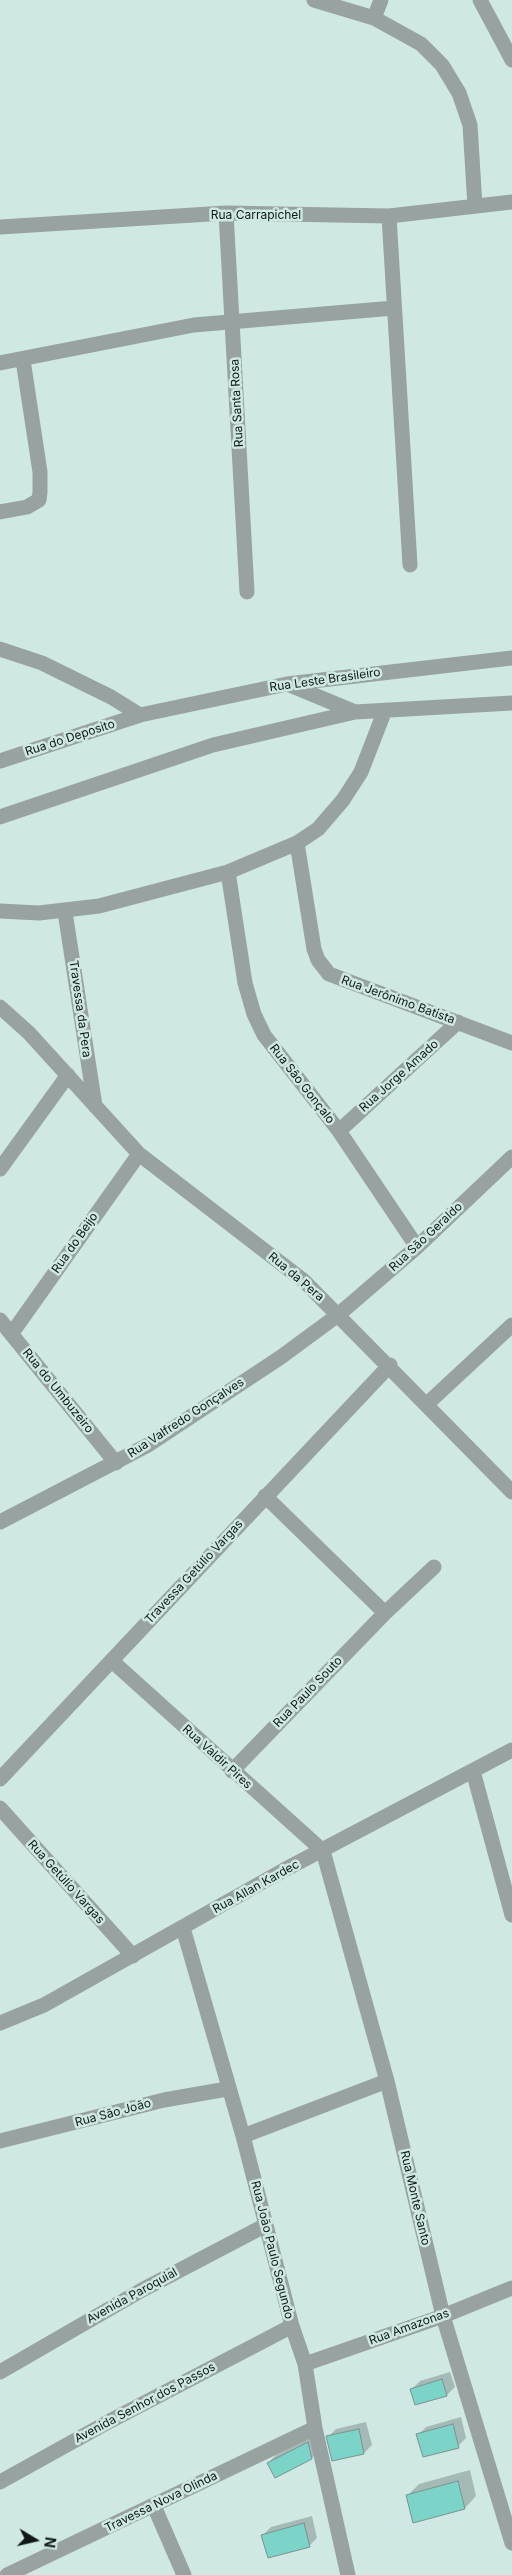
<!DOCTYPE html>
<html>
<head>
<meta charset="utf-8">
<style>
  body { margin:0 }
  #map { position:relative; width:512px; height:2575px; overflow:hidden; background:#cfe8e4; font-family:Inter,sans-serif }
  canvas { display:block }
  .north { position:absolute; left:10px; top:2515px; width:50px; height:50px; -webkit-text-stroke:4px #cfe8e4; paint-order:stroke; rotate:99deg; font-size:14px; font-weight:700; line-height:20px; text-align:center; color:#0f1817 }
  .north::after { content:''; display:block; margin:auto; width:18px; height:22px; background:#0f1817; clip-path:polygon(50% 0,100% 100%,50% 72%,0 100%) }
</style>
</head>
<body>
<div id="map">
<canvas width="512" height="2575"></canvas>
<div class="north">N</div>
</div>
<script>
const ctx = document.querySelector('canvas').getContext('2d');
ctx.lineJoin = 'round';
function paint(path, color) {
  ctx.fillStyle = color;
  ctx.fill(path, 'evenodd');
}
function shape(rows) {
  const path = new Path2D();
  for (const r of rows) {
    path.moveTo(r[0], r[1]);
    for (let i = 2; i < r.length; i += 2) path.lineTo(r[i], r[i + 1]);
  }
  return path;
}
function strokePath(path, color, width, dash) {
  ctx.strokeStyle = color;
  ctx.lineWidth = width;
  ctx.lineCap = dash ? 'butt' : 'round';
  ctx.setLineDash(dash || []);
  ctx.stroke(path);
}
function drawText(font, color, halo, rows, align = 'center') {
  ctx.font = font + ' Inter,sans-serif';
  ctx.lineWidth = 5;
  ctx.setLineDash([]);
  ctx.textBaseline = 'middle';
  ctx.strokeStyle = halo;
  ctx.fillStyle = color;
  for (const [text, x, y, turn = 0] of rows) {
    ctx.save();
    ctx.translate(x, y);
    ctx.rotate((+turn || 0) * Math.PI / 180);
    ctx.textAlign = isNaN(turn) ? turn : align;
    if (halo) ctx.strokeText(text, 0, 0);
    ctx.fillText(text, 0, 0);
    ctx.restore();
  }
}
paint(shape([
  [450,2372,455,2387,447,2395,416,2404,412,2389,420,2381],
  [461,2417,466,2438,458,2446,418,2435,426,2427],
  [366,2422,372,2445,364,2453,328,2437,336,2429],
  [316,2435,320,2450,312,2458,268,2463,276,2455],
  [470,2470,476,2496,465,2508,407,2496,419,2484],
  [312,2516,317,2538,309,2546,263,2535,271,2527]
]), '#0003');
const building = shape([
  [442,2379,447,2396,415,2405,410,2389,442,2379],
  [453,2424,459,2448,423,2457,416,2434,453,2424],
  [359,2429,364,2454,332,2461,326,2436,359,2429],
  [308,2442,312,2459,275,2478,267,2463,308,2442],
  [458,2481,465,2509,413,2523,406,2495,458,2481],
  [304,2523,310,2547,268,2558,261,2535,304,2523]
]);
paint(building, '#7cd3c7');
strokePath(building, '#7b928e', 1);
strokePath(shape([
  [314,0,374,18,421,44,442,65,459,93,470,125,475,206],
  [480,0,512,60],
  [374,18,381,0],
  [226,213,247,592],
  [389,216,410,565],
  [0,227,226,213,389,216,512,202],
  [0,363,194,325,394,308],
  [0,512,27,507,39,500,40,492,40,472,23,360],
  [0,649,42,663,111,697,140,715],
  [290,685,355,712],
  [0,761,140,715,287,684,512,658],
  [0,817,213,745,355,712,512,703],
  [297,843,314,949,318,960,329,974,512,1043],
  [228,872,245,983,254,1014,264,1035,339,1131,417,1247],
  [0,911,39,913,99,906,228,872,297,843,318,829,343,800,361,772,385,710],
  [65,912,95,1106],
  [0,1007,29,1033,139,1154,304,1281,512,1492],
  [339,1131,458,1022],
  [0,1169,68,1075],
  [0,1320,116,1463],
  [12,1333,139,1154],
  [427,1404,512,1325],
  [265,1496,385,1613],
  [0,1522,148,1445,281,1357,338,1315,417,1247,512,1157],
  [112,1661,323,1851,387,2081,443,2316,512,2543],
  [232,1771,385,1613,434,1567],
  [473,1771,512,1915],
  [0,1779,390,1365],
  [0,1808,133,1956],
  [183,1928,243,2136,292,2326,305,2364,315,2428,348,2575],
  [0,2023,44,2005,284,1870,512,1750],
  [243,2136,387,2081],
  [0,2141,164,2100,227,2089],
  [305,2364,443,2316,512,2288],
  [0,2372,142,2290,266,2225],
  [0,2482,110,2421,292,2326],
  [154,2506,184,2575],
  [7,2575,315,2428]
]), '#98a2a1', 15);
drawText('12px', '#0f1817', '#cfe8e4', [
  ["Rua Carrapichel",256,215],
  ["Rua Santa Rosa",237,403,-93],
  ["Rua Leste Brasileiro",325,680,-8],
  ["Rua do Deposito",70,738,-18],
  ["Rua Jerônimo Batista",398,1000,20],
  ["Travessa da Pera",80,1009,82],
  ["Rua Jorge Amado",399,1076,-42],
  ["Rua São Gonçalo",302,1084,52],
  ["Rua São Geraldo",426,1237,-43],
  ["Rua do Beijo",75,1243,-55],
  ["Rua da Pera",296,1277,40],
  ["Rua do Umbuzeiro",58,1391,51],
  ["Rua Valfredo Gonçalves",186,1418,-33],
  ["Travessa Getúlio Vargas",194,1572,-47],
  ["Rua Paulo Souto",308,1692,-46],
  ["Rua Valdir Pires",217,1757,42],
  ["Rua Getúlio Vargas",66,1882,48],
  ["Rua Allan Kardec",256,1887,-29],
  ["Rua São João",113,2113,-15],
  ["Rua Monte Santo",415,2198,77],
  ["Rua João Paulo Segundo",272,2250,76],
  ["Avenida Paroquial",132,2296,-29],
  ["Rua Amazonas",409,2327,-20],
  ["Avenida Senhor dos Passos",145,2403,-28],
  ["Travessa Nova Olinda",161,2502,-26]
]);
</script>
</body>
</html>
